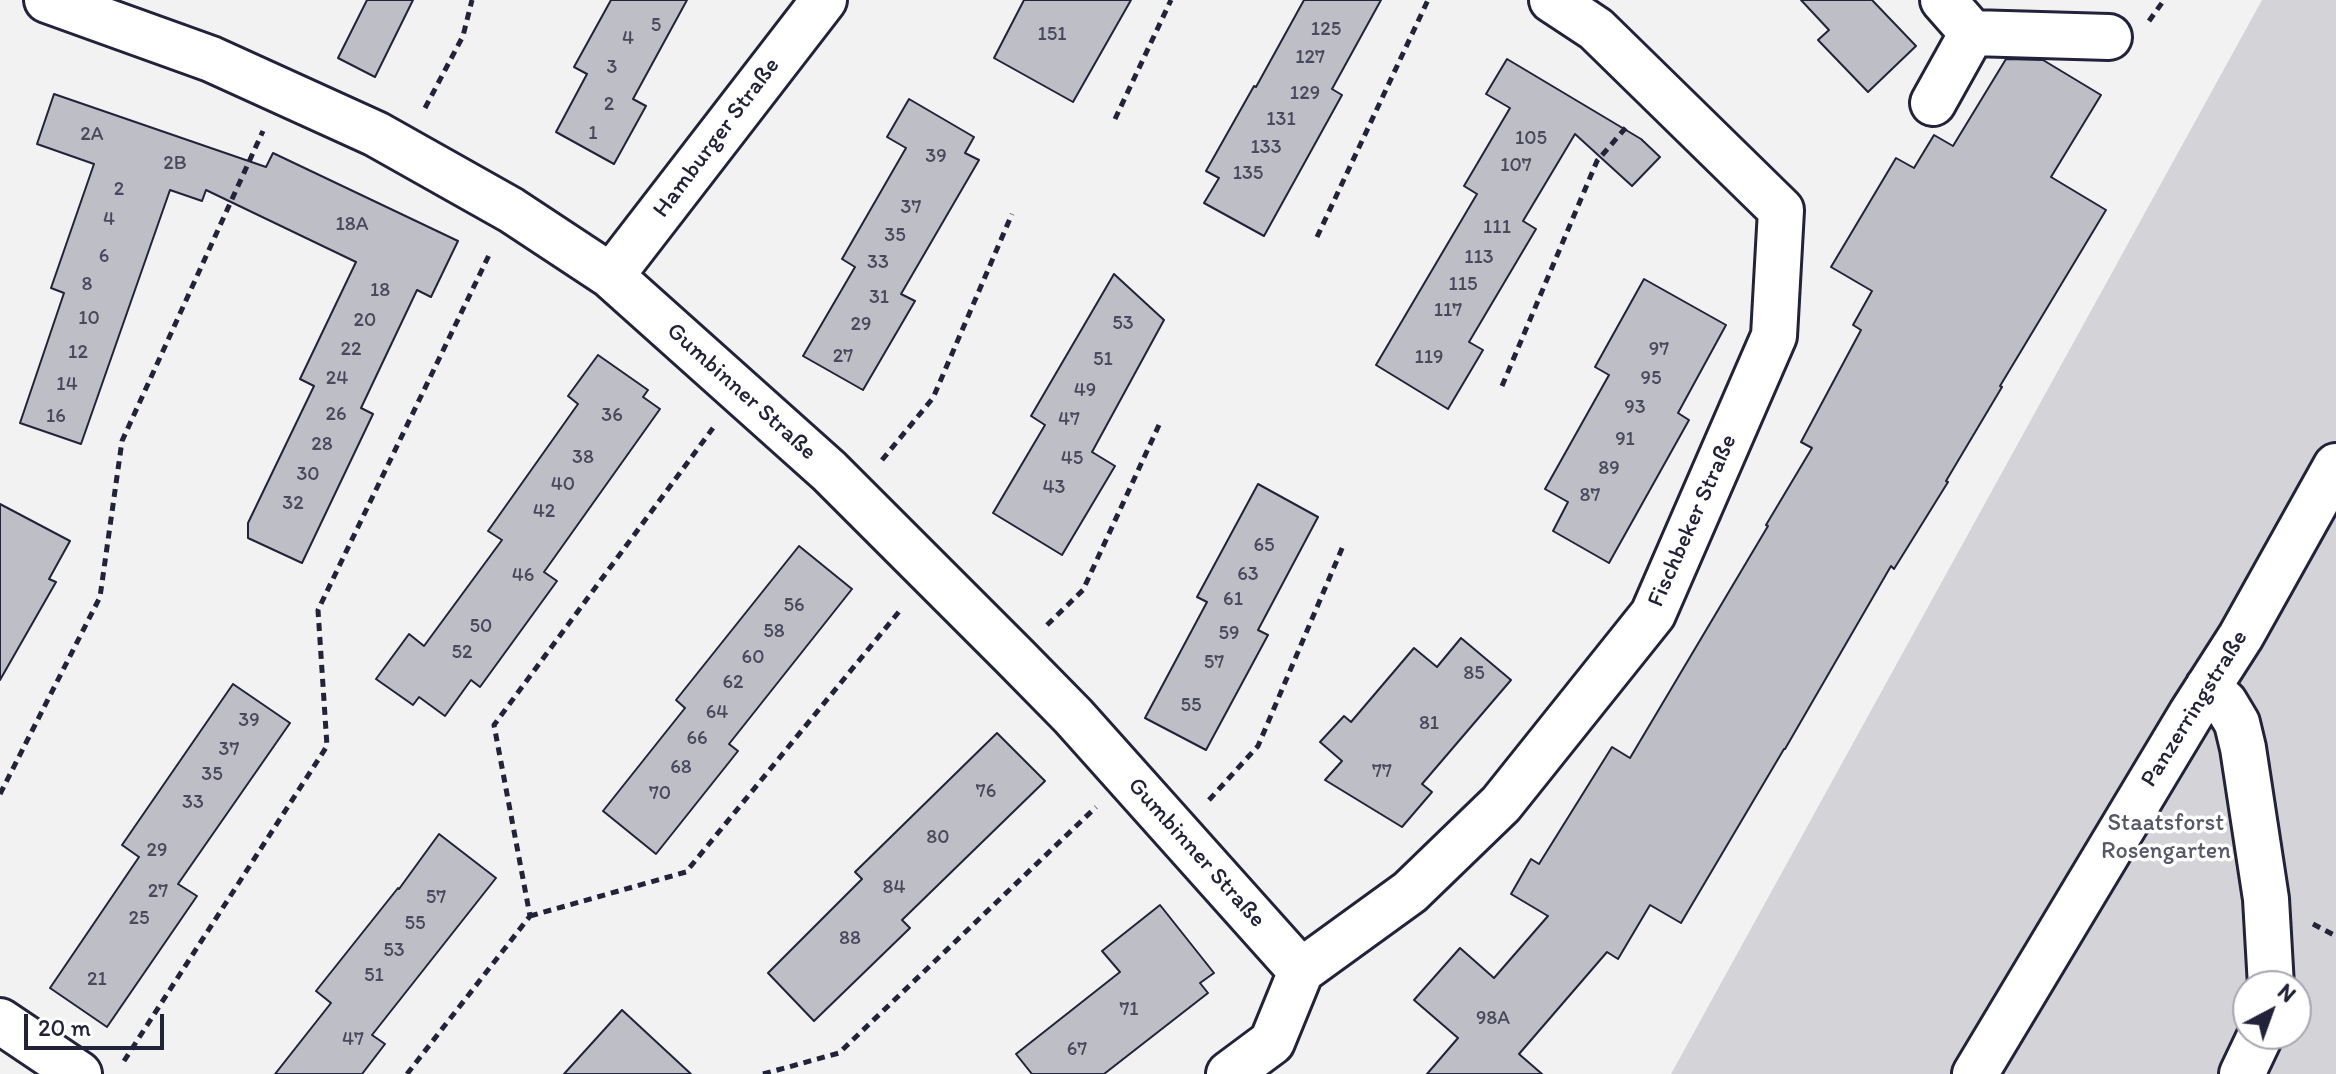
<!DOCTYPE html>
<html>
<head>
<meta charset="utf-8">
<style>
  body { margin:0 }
  #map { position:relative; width:2336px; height:1074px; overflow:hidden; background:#f2f2f3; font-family:Itim,sans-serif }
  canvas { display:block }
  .north { position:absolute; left:2232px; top:970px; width:80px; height:80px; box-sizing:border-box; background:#fff; border:2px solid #a7a7b1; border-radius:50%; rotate:41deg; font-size:22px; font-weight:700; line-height:32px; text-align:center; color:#22223b }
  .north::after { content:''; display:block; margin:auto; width:28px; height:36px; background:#22223b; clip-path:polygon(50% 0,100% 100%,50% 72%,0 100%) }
  .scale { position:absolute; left:24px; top:1014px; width:140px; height:36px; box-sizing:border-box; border:4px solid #22223b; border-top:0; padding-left:10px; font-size:24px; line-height:28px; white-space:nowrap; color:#22223b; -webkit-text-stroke:6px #fff; paint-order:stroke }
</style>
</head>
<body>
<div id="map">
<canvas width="2336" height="1074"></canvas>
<div class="north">N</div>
<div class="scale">20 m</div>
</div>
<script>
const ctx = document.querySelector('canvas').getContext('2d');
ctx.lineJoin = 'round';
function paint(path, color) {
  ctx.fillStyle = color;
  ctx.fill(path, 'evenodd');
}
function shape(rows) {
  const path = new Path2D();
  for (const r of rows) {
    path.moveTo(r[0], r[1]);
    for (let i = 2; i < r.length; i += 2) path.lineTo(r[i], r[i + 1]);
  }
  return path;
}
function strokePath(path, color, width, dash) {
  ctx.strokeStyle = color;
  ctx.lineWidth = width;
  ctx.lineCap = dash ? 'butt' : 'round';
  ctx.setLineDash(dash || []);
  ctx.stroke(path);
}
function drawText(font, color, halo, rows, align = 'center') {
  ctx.font = font + ' Itim,sans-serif';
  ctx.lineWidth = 7;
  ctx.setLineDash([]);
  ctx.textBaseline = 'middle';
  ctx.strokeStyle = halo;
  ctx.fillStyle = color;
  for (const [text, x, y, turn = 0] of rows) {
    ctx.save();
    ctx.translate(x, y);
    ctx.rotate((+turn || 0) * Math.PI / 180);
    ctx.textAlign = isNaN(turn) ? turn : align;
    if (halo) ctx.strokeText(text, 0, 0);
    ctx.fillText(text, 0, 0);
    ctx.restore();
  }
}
paint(shape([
  [2262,0,2336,0,2336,1074,1671,1074],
  [2248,986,2296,986,2296,1034,2248,1034]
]), '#d3d3d8');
const building = shape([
  [367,0,413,0,375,77,338,58,367,0],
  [611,0,687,0,633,99,646,106,614,164,556,132,587,74,574,67,611,0],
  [1024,0,1131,0,1073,102,994,58,1024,0],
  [1304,0,1381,0,1332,89,1342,95,1264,236,1204,203,1219,178,1206,171,1254,86,1256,87,1304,0],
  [1801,0,1872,0,1916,46,1868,92,1818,40,1829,30,1801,0],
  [1507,59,1641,139,1660,157,1632,186,1575,134,1523,221,1536,229,1469,342,1483,350,1448,409,1376,365,1477,194,1464,186,1510,108,1486,94,1507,59],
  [2006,59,2043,60,2101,95,2051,177,2106,210,2000,386,2002,387,1946,481,1948,482,1894,569,1891,566,1785,749,1784,749,1681,923,1650,905,1618,959,1607,952,1519,1054,1542,1074,1427,1074,1458,1038,1414,1000,1460,948,1494,978,1548,916,1511,894,1531,859,1539,864,1612,747,1630,758,1768,526,1766,525,1812,448,1801,442,1861,330,1853,325,1872,291,1831,267,1896,158,1914,168,1934,135,1953,146,2006,59],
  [54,94,266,167,273,153,458,241,431,297,417,290,361,408,373,414,302,563,248,538,248,523,314,386,300,379,356,262,206,190,202,201,170,190,81,444,20,423,64,293,51,288,94,164,37,144,54,94],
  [909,99,974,137,965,153,979,160,901,294,915,301,863,390,803,356,855,267,842,259,906,148,887,137,909,99],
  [1114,274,1164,320,1092,452,1115,466,1062,555,993,513,1045,425,1031,416,1114,274],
  [1644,279,1726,325,1678,413,1689,420,1609,563,1553,531,1568,502,1545,489,1609,375,1595,367,1644,279],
  [598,355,648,390,643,397,660,409,544,572,557,581,480,687,471,680,445,716,419,697,413,705,376,679,409,634,424,646,502,540,488,531,578,404,568,396,598,355],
  [1258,484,1318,517,1258,630,1268,635,1206,750,1145,718,1207,602,1197,597,1258,484],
  [0,504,70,541,49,579,56,582,0,680,0,504],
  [799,546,852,589,729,744,738,751,656,854,603,811,685,708,676,700,799,546],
  [1461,638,1511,680,1422,784,1432,792,1402,827,1325,780,1342,761,1320,742,1344,716,1351,722,1414,648,1437,667,1461,638],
  [233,684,290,723,178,884,197,896,107,1027,50,988,139,857,122,845,233,684],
  [997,733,1045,781,902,920,910,928,814,1021,768,973,862,879,855,872,997,733],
  [439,834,496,878,372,1035,385,1044,362,1074,275,1074,331,1003,316,991,398,888,399,889,439,834],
  [1160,905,1214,973,1200,983,1208,993,1104,1074,1032,1074,1016,1054,1120,972,1102,951,1160,905],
  [622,1010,691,1074,564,1074,622,1010]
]);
paint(building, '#bebec6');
strokePath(building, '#22223b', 2);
const minor = shape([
  [47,0,211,59,376,134,511,210,611,276,829,471,1015,657,1073,716,1301,971],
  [1972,33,2109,37],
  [1933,103,1972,33,1943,0],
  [611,276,824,0],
  [2208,687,2225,703,2237,723,2243,748,2266,899,2271,986],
  [0,1021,79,1074],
  [1229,1074,1272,1042,1301,971,1410,892,1501,804,1653,614,1774,336,1781,210,1596,29,1552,0],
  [1975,1074,2191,714,2241,636,2336,466],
  [2242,1074,2261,1034]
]);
strokePath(minor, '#22223b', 50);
strokePath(shape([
  [2149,21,2164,0],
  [425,108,463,36,472,0],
  [1115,119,1171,0],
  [1317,237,1428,0],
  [1502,386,1597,161,1629,124],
  [882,460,933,398,1012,214],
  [1047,625,1083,590,1159,425],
  [0,794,100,597,122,441,263,131],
  [1209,800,1258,746,1343,546],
  [530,916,686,872,902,608],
  [2313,924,2336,936],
  [124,1061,327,746,318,610,491,251],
  [407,1074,530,916,494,725,713,428],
  [763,1074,839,1053,1096,807]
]), '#22223b', 5, [8, 6]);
strokePath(minor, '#fff', 44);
drawText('20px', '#49495e', null, [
  ["5",656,26],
  ["125",1326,30],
  ["151",1052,35],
  ["4",628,39],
  ["127",1310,58],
  ["3",612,68],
  ["129",1305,94],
  ["2",609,105],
  ["131",1281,120],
  ["1",593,134],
  ["2A",92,135],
  ["105",1531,139],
  ["133",1266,148],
  ["39",936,157],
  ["2B",175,164],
  ["107",1516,166],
  ["135",1248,174],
  ["2",119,190],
  ["37",911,208],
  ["4",109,220],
  ["18A",352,225],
  ["111",1497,228],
  ["35",895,236],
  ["6",104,257],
  ["113",1479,258],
  ["33",878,263],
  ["8",87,285],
  ["115",1463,285],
  ["18",380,291],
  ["31",879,298],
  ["117",1448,311],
  ["10",89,319],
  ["20",365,321],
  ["53",1123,324],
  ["29",861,325],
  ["22",351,350],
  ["97",1659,350],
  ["12",78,353],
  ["27",843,357],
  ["119",1429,358],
  ["51",1103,360],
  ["24",337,379],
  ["95",1651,379],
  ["14",67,385],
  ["49",1085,391],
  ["93",1635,408],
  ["26",336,415],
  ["36",612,416],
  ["16",56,417],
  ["47",1069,420],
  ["91",1625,440],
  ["28",322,445],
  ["38",583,458],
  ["45",1072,459],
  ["89",1609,469],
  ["30",308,475],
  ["40",563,485],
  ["43",1054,488],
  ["87",1590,496],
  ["32",293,504],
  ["42",544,512],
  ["65",1264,546],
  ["63",1248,575],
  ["46",523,576],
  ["61",1233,600],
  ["56",794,606],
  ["50",481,627],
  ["58",774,632],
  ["59",1229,634],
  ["52",462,653],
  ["60",753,658],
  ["57",1214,663],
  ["85",1474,674],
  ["62",733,683],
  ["55",1191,706],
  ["64",717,713],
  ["39",249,721],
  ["81",1429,724],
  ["66",697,739],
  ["37",229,750],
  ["68",681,768],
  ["77",1382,772],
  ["35",212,775],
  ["76",986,792],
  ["70",660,794],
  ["33",193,803],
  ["80",938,838],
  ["29",157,851],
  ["84",894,888],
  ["27",158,892],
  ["57",436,898],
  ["25",139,919],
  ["55",415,924],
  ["88",850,939],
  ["53",394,951],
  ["51",374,976],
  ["21",97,980],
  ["71",1129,1010],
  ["98A",1493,1019],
  ["47",353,1040],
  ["67",1077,1050]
]);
drawText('24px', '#22223b', '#fff', [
  ["Hamburger Straße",717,138,-53],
  ["Gumbinner Straße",741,392,42],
  ["Fischbeker Straße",1693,521,-66],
  ["Panzerringstraße",2195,709,-58],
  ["Gumbinner Straße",1196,853,48]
]);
drawText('24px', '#57576a', '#fff', [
  ["Staatsforst",2166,824],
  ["Rosengarten",2166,852]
]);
</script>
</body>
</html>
